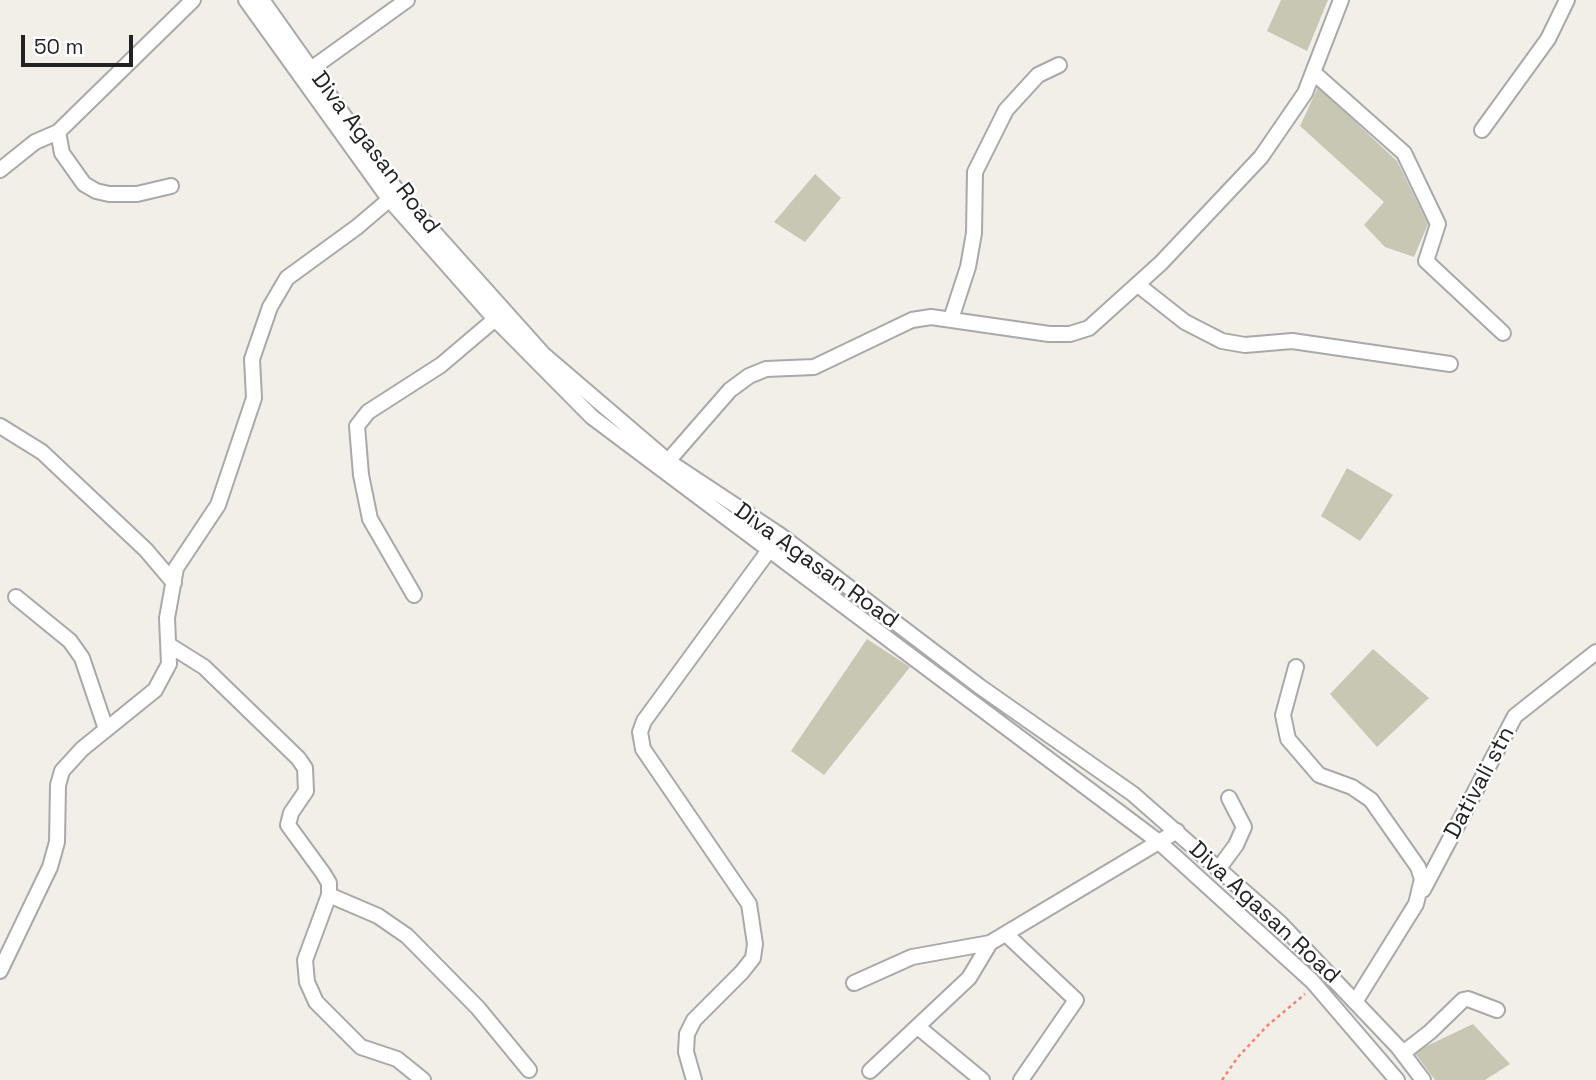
<!DOCTYPE html>
<html>
<head>
<meta charset="utf-8">
<style>
  body { margin:0 }
  #map { position:relative; width:1596px; height:1080px; overflow:hidden; background:#f2efe9; font-family:"Space Grotesk",sans-serif }
  canvas { display:block }
  .scale { position:absolute; left:21px; top:35px; width:112px; height:32px; box-sizing:border-box; border:4px solid #222; border-top:0; padding-left:9px; font-size:21px; line-height:24px; white-space:nowrap; color:#222; -webkit-text-stroke:5px #fff; paint-order:stroke }
</style>
</head>
<body>
<div id="map">
<canvas width="1596" height="1080"></canvas>
<div class="scale">50 m</div>
</div>
<script>
const ctx = document.querySelector('canvas').getContext('2d');
ctx.lineJoin = 'round';
function paint(path, color) {
  ctx.fillStyle = color;
  ctx.fill(path, 'evenodd');
}
function shape(rows) {
  const path = new Path2D();
  for (const r of rows) {
    path.moveTo(r[0], r[1]);
    for (let i = 2; i < r.length; i += 2) path.lineTo(r[i], r[i + 1]);
  }
  return path;
}
function strokePath(path, color, width, dash) {
  ctx.strokeStyle = color;
  ctx.lineWidth = width;
  ctx.lineCap = dash ? 'butt' : 'round';
  ctx.setLineDash(dash || []);
  ctx.stroke(path);
}
function drawText(font, color, halo, rows, align = 'center') {
  ctx.font = font + ' "Space Grotesk",sans-serif';
  ctx.lineWidth = 5;
  ctx.setLineDash([]);
  ctx.textBaseline = 'middle';
  ctx.strokeStyle = halo;
  ctx.fillStyle = color;
  for (const [text, x, y, turn = 0] of rows) {
    ctx.save();
    ctx.translate(x, y);
    ctx.rotate((+turn || 0) * Math.PI / 180);
    ctx.textAlign = isNaN(turn) ? turn : align;
    if (halo) ctx.strokeText(text, 0, 0);
    ctx.fillText(text, 0, 0);
    ctx.restore();
  }
}
paint(shape([
  [1281,0,1328,0,1307,51,1267,31],
  [1318,87,1397,161,1428,224,1414,257,1385,247,1364,225,1384,202,1300,126],
  [815,174,841,198,805,242,774,222],
  [1347,468,1393,495,1360,541,1321,516],
  [867,639,910,667,824,775,791,751],
  [1373,649,1429,698,1377,747,1330,694],
  [1473,1024,1510,1064,1485,1080,1435,1080,1414,1052]
]), '#c7c7b4');
const minor = shape([
  [246,0,389,199,495,319,592,417,1159,842,1312,981,1397,1080],
  [262,0,398,192,543,354,668,461,780,535,979,686,1133,794,1280,923,1398,1047,1423,1080],
  [311,69,407,0],
  [1314,73,1404,153,1438,224,1426,261,1503,333],
  [1482,130,1548,39,1567,0],
  [58,132,62,153,84,184,96,191,109,194,137,194,171,186],
  [0,170,35,142,58,132,193,0],
  [1138,285,1185,322,1222,341,1245,345,1292,341,1450,364],
  [951,319,968,267,974,233,975,172,1006,110,1038,75,1059,65],
  [0,426,42,452,146,550,174,583],
  [668,461,730,390,749,376,766,369,814,367,912,320,931,317,1049,334,1070,334,1089,328,1161,263,1261,157,1305,93,1341,0],
  [414,595,370,519,361,475,357,426,368,412,441,365,500,315],
  [16,597,70,641,82,658,106,729],
  [169,645,204,667,298,758,305,768,306,791,291,813,288,825,323,873,329,883,329,895,305,960,307,982,316,1002,361,1047,397,1059,423,1080],
  [1296,667,1283,715,1288,739,1319,775,1352,787,1371,800,1418,867,1422,879,1416,904,1355,1002],
  [1219,868,1236,845,1244,827,1229,798],
  [1423,890,1515,716,1596,652],
  [329,895,378,916,407,936,478,1008,529,1070],
  [1007,935,1076,1000,1021,1080],
  [0,971,50,867,57,842,58,785,62,771,82,749,155,690,169,664,167,618,176,568,218,505,254,398,252,359,270,307,287,278,357,227,397,193],
  [854,983,912,957,990,943,1177,831],
  [918,1027,982,1080],
  [1403,1053,1430,1032,1463,1000,1468,999,1497,1010],
  [870,1071,969,978,990,943],
  [694,1080,686,1052,687,1034,694,1020,742,972,753,958,755,944,749,904,643,749,640,732,644,721,775,542]
]);
strokePath(minor, '#a9a9a9', 18);
strokePath(shape([
  [1222,1080,1238,1057,1267,1026,1305,994]
]), '#fa8072', 2.5, [3.5, 3.5]);
strokePath(minor, '#fff', 14);
drawText('23px', '#222', '#fff', [
  ["Diva Agasan Road",375,153,53],
  ["Diva Agasan Road",816,566,36],
  ["Dativali stn",1480,783,-62],
  ["Diva Agasan Road",1264,913,43]
]);
</script>
</body>
</html>
